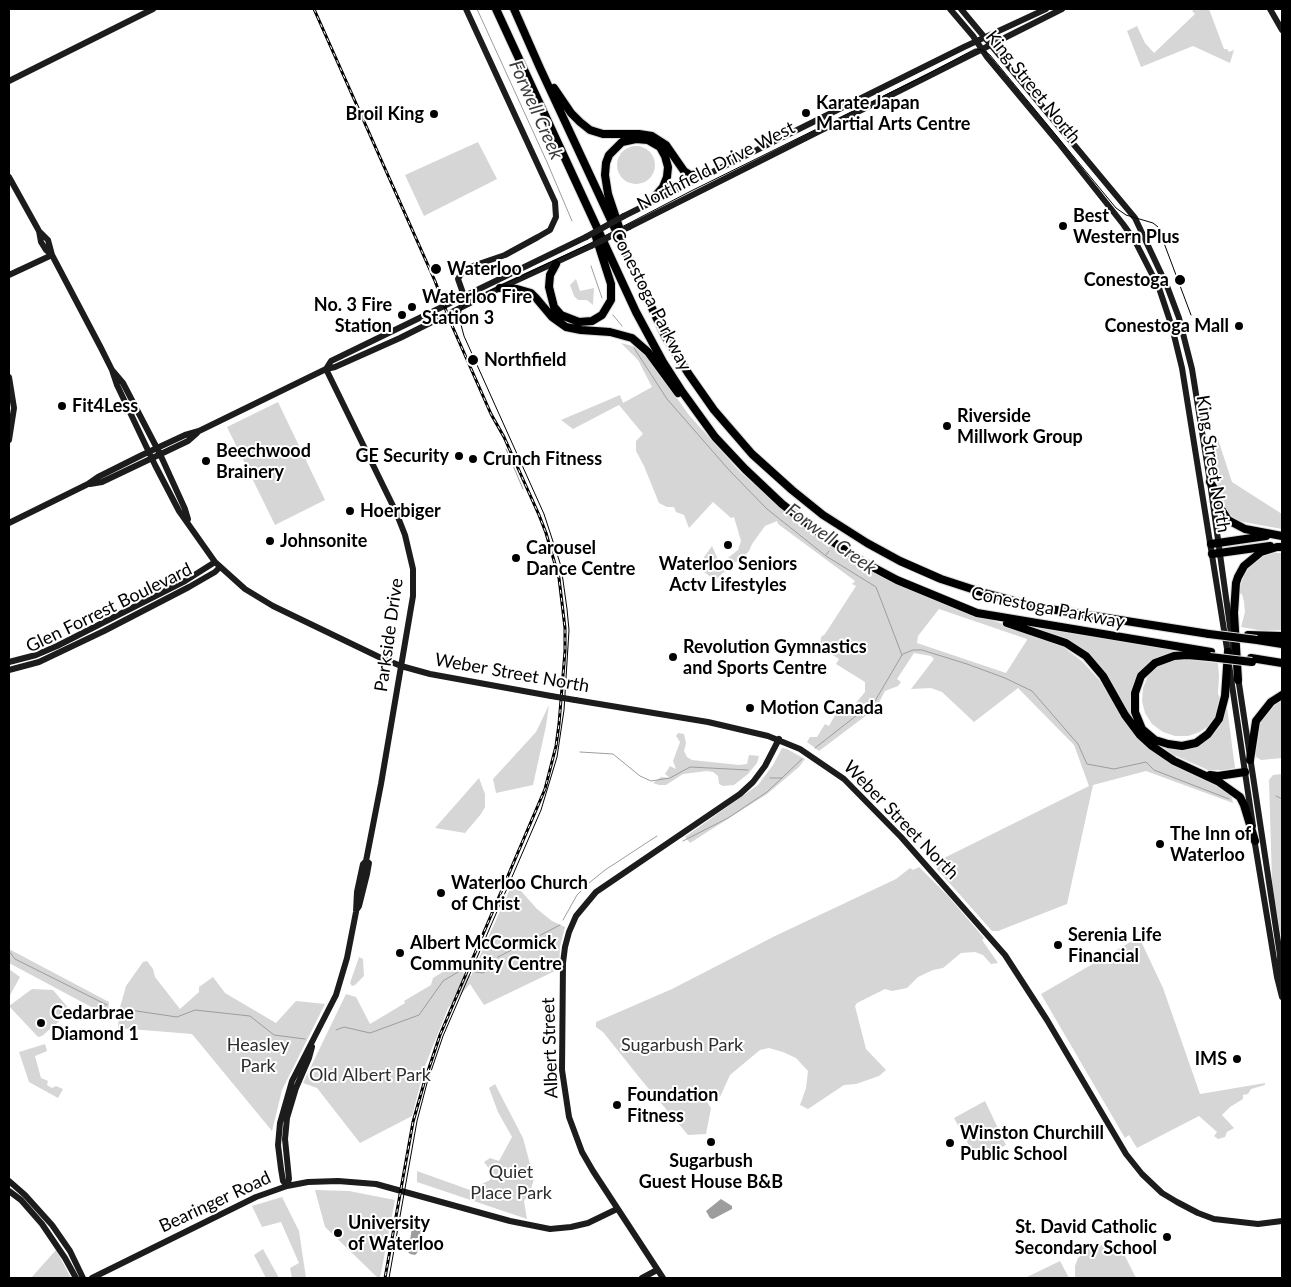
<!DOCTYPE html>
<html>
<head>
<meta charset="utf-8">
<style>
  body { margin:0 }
  #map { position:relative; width:1291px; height:1287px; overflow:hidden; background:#fff; font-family:Lato,sans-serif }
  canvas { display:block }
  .frame { position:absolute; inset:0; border:10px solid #000; pointer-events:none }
</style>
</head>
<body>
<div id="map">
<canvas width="1291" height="1287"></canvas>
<div class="frame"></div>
</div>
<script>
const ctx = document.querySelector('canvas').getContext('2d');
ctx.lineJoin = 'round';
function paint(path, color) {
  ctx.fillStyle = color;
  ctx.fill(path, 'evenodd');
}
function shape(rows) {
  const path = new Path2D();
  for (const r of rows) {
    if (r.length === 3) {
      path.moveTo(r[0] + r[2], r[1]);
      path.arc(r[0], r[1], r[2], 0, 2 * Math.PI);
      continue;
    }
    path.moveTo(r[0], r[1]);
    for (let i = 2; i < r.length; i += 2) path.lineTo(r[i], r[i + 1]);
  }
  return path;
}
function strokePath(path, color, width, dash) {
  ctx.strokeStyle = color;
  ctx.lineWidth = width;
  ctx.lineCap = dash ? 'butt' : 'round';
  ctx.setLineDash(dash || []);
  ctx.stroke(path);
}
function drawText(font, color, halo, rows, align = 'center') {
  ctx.font = font + ' Lato,sans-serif';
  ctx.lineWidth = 4;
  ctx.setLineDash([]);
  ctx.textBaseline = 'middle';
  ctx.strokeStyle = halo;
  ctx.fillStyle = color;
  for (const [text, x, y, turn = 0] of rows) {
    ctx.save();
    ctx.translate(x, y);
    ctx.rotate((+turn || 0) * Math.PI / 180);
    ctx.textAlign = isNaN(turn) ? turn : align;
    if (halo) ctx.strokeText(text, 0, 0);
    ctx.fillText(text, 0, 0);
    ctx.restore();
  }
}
paint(shape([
  [1195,9,1209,9,1224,49,1227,49,1229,52,1234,50,1230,63,1193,46,1141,67,1127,31,1137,26,1145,43,1154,53,1195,14,1192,11],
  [478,142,497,179,424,216,405,175],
  [636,165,19],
  [576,279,580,291,594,288,593,305,587,300,578,300,574,296,570,285],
  [621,343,636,347,647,356,689,415,740,472,820,539,885,579,942,603,1058,643,1083,662,1100,681,1130,728,1146,746,1169,763,1231,793,1233,803,1146,771,1093,785,1067,904,998,931,992,931,937,869,936,862,1089,786,1074,745,1018,688,974,722,942,692,931,688,911,689,934,659,931,656,914,653,897,679,901,682,898,686,885,691,876,708,819,751,807,742,810,737,817,737,825,724,829,726,840,706,849,706,855,704,865,692,865,682,836,664,839,659,820,647,821,637,825,634,856,586,852,584,855,581,778,524,777,521,765,526,752,544,749,551,739,561,735,562,715,580,697,567,712,546,720,564,738,550,741,541,734,517,731,518,713,502,689,528,684,515,676,512,674,507,667,507,659,503,644,466,636,451,636,441,643,434,619,405,573,429,561,420,620,395,623,403,652,387,638,360],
  [939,609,1027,639,1027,640,1006,673,917,643,918,636],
  [278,402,325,500,275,525,227,427],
  [1207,436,1217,436,1232,482,1282,514,1282,529,1238,521,1225,511,1215,474],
  [1274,553,1282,553,1282,630,1264,631,1241,627,1245,612,1244,602,1242,594,1238,593,1244,575,1251,565,1262,557],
  [1037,628,1178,650,1177,653,1157,658,1145,668,1137,679,1138,728,1089,657,1036,630],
  [1181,659,1218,663,1219,676,1218,694,1221,700,1218,713,1211,724,1200,732,1188,736,1175,736,1163,732,1152,724,1145,713,1142,701,1143,688,1148,676,1157,666,1168,660],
  [1282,701,1282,758,1261,760,1256,757,1256,733,1261,720,1275,705],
  [549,705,546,726,533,785,496,793,493,779,536,732],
  [1227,707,1235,768,1224,770,1208,770,1174,755,1153,741,1198,744,1219,727],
  [678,733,684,734,686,743,684,751,687,757,692,760,739,765,747,764,749,755,759,756,757,763,748,774,734,785,723,786,719,784,718,776,713,772,707,771,683,774,666,785,659,785,653,783,661,777,670,778,665,774,670,766,676,769,673,761,680,742,676,736],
  [782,748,787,749,805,759,799,767,767,794,690,843,685,837,758,785,773,765],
  [1282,774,1282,944,1272,882,1269,780,1273,775],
  [479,778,485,794,485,807,481,814,465,833,435,828],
  [919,867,948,896,984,938,982,940,998,963,991,964,983,955,975,952,961,953,943,968,933,970,918,977,907,988,892,991,885,989,857,1003,855,1006,866,1049,886,1070,879,1076,856,1084,844,1085,808,1109,800,1105,806,1088,808,1071,796,1058,783,1052,769,1048,760,1050,730,1075,720,1097,705,1099,711,1108,706,1134,688,1135,643,1082,603,1032,596,1027,596,1022,672,989,775,936,896,879,910,868,913,870],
  [513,882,537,909,552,921,565,927,560,946,559,969,484,1005,470,984,448,1008,425,1066,412,1116,360,1143,317,1088,303,1083,346,994,356,997,370,1024,405,1003,404,1001,431,985,433,978,454,965,460,968,462,972,471,976],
  [1139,937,1163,988,1200,1094,1265,1083,1265,1085,1251,1089,1248,1094,1243,1095,1243,1099,1230,1107,1222,1115,1234,1128,1227,1132,1225,1137,1218,1139,1214,1136,1217,1132,1199,1116,1137,1148,1129,1135,1125,1138,1041,994],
  [9,949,109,1002,108,1016,9,963],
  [359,957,363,959,364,976,355,985,352,986,350,983],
  [147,961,153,969,155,977,180,1009,199,992,199,987,213,977,225,993,276,1023,296,1001,325,1004,282,1090,272,1131,192,1034,118,1028,119,1011,126,986,143,962],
  [9,969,20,977,9,997],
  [32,989,53,990,71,1011,42,1036,38,1037,9,1006],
  [45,1044,47,1051,35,1056,41,1078,48,1081,47,1085,52,1088,56,1086,63,1089,58,1098,29,1082,19,1052],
  [495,1084,523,1138,534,1179,530,1192,524,1201,527,1219,417,1182,417,1171,470,1190,490,1180,493,1174,484,1162,490,1158,499,1161,512,1137,498,1112,489,1088],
  [985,1101,1006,1145,977,1160,954,1118],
  [315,1190,349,1191,395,1200,380,1278,378,1278,325,1227],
  [282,1197,299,1231,306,1278,292,1278,290,1268,299,1263,281,1222,262,1227,252,1206],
  [1119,1244,1136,1278,1075,1278,1075,1266,1078,1258,1088,1249,1095,1246,1104,1245,1116,1248,1116,1246],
  [263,1249,279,1278,266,1278,254,1255],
  [56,1250,71,1278,31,1278],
  [1060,1261,1069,1278,1025,1278]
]), '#d6d6d6');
paint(shape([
  [721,1199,732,1206,732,1209,713,1219,710,1218,706,1211],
  [415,1226,421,1229,417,1253,415,1255,410,1254,408,1252,412,1228]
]), '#9d9d9d');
strokePath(shape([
  [477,9,547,162,572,221],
  [591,266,602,298],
  [613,315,622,326],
  [634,348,667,399,729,470,767,509,826,556,876,587,902,655],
  [506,449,523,489],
  [826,555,829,551],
  [903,654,913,650,922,650,967,664,1005,678,1032,691,1078,744,1087,764,1114,769,1146,762,1154,770,1229,799],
  [815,748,875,701,902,655],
  [580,752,613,754,640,776,651,781,670,778,690,767,748,770],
  [770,778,782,778],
  [1276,796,1282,799],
  [683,841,728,818,767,792,802,759],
  [563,920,577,895,589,883,605,870,657,836],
  [9,951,15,959,107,1005],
  [475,972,483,973,490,969,498,957,560,925],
  [123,1009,177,1017,195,1010,250,1016,274,1035,305,1039],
  [336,1030,344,1027,370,1033,419,1015,443,981,463,969]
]), '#9d9d9d', 1);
const highway = shape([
  [496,9,636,312,663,362,681,390,715,437,745,469,782,504,818,532,863,562,897,580,977,613,1211,652],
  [514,9,540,68,665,336,688,373,714,410,752,454,792,490,823,515,867,543,900,561,941,579,981,592,1037,607,1209,634],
  [554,88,571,113,580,122,590,130,603,134,639,134,652,136,666,145,684,171,690,175,706,174],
  [619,227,608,194,605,175,606,163,609,155,622,142,636,139,648,140,660,147,665,156,668,167,667,177,663,187,650,202],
  [556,264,550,275,549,287,554,307,561,315,579,322,592,321,602,315,611,300,611,284,596,237],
  [500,288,517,289,531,293,536,298,552,317,566,327,581,330,610,332,632,338,648,352,678,393],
  [1210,482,1215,490,1220,507,1228,520,1245,529,1282,536],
  [1211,544,1266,536],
  [1212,554,1270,546],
  [1007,623,1066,643,1086,656,1103,676,1125,715,1140,735,1152,746,1174,761,1219,782,1240,797,1244,805,1255,841],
  [1248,635,1282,636],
  [1257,640,1282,644],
  [1210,657,1187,655,1174,656,1155,663,1141,676,1135,693,1135,712,1142,729,1155,740,1168,744,1182,746,1196,743,1208,734,1219,719,1225,696,1228,652],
  [1251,658,1282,663],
  [1238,680,1234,613,1236,583,1238,577,1244,566,1261,552,1277,547,1282,547],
  [1250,760,1256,721,1271,702,1282,695],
  [1210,775,1218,776,1245,772]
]);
strokePath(highway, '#dbdbdb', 10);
strokePath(shape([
  [950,9,973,36,987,57,1058,142,1123,224,1135,241,1159,288,1172,327,1182,368,1228,655],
  [961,9,1135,218,1167,286,1179,318,1192,369,1210,482,1234,655],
  [1270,9,1282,30],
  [9,81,153,9],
  [9,177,39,231,48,240,52,255,101,348,112,370,123,383,160,454,185,509,188,519],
  [624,216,964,47,1046,9],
  [629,227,1062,9],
  [39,231,41,242,46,250,52,255],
  [9,275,52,255],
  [464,296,458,279,464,269,505,255,538,237,550,230,556,217,555,202,466,9],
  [326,369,331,361,586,237],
  [112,370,117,385,155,465,179,511,215,562,245,589,273,606,379,657,401,666,430,674,551,696],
  [9,377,14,408,9,440],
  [90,484,102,482,188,441,197,433],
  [9,523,88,484,98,477,142,455,185,435,199,431,326,369,335,367,400,338,500,288,591,246],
  [9,662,36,655,57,646,185,581,215,562],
  [1229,665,1253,826],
  [9,670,39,662,104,631,189,587,215,572,220,567],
  [1238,677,1280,955,1281,984],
  [575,700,708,722,768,736,800,749,844,779,901,837,1005,955,1047,1020,1126,1154,1142,1174,1162,1193,1177,1202,1198,1213,1214,1219,1258,1224,1282,1221],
  [1254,838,1277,977,1282,997],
  [357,909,359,906,367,874,369,863,366,861],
  [9,1181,25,1195,52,1225,70,1251,83,1278],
  [287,1186,283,1181,281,1169,278,1145,280,1123,292,1081,336,995,347,958,356,912,357,892,363,864,366,861,381,784,413,596,413,569,405,535,396,512,326,369],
  [287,1186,289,1179,285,1139,287,1118,296,1088,309,1058,312,1047],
  [9,1191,21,1200,42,1224,65,1258,76,1278],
  [92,1278,256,1197,287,1186,308,1182,338,1181,376,1184,510,1221,550,1229,571,1227,588,1223,617,1209],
  [642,1278,657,1270],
  [663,1278,593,1171,582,1152,569,1117,562,1070,563,963,565,947,569,932,576,916,596,892,740,794,753,782,765,766,779,739]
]), '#1c1c1c', 6);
strokePath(highway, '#000', 8);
strokePath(shape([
  [389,1278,417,1121,427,1083,443,1036,541,810,557,757,564,710,569,630,567,609,561,566,544,514,464,336,460,321,461,310,464,305,470,300,589,244,691,191,926,75,975,49,982,50,990,55,1116,208,1126,215,1153,223,1158,227,1191,315]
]), '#000', 1);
const rail = shape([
  [314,9,435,281,450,321,491,414,504,437,539,515,546,533,559,578,565,628,565,651,559,724,556,746,545,789,440,1035,424,1083,413,1122,385,1278]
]);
strokePath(rail, '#000', 3);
strokePath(rail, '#fff', 1, [4]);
const highwayBridge = shape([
  [1209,634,1257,640],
  [1210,657,1252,662]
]);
strokePath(highwayBridge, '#dbdbdb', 10, []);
strokePath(shape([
  [586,237,624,216],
  [591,246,629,227],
  [551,696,575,700]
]), '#1c1c1c', 6);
strokePath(highwayBridge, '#000', 8);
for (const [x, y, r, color] of [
  [806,113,5,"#000"],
  [434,114,5,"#000"],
  [1063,226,5,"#000"],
  [436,269,6,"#000"],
  [1180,280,6,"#000"],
  [412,307,5,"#000"],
  [402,315,5,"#000"],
  [1239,326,5,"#000"],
  [473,360,6,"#000"],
  [62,406,5,"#000"],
  [947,426,5,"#000"],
  [459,456,5,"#000"],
  [473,459,5,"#000"],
  [206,461,5,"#000"],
  [350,511,5,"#000"],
  [270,541,5,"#000"],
  [728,545,5,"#000"],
  [516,558,5,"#000"],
  [673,657,5,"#000"],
  [750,708,5,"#000"],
  [1160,844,5,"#000"],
  [441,893,5,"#000"],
  [1058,945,5,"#000"],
  [400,953,5,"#000"],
  [41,1023,5,"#000"],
  [1237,1059,5,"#000"],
  [617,1105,5,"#000"],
  [711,1142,5,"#000"],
  [950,1143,5,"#000"],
  [338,1233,5,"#000"],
  [1167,1237,5,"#000"]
]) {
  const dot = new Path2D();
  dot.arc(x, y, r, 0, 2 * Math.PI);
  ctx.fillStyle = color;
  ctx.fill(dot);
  strokePath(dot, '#fff', 2);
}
drawText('18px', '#000', '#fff', [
  ["King Street North",1033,87,51],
  ["Northfield Drive West",716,166,-27],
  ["Conestoga Parkway",651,300,63],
  ["King Street North",1213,464,81],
  ["Glen Forrest Boulevard",109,608,-26],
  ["Conestoga Parkway",1048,608,11],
  ["Parkside Drive",389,635,-82],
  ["Weber Street North",512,673,10],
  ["Weber Street North",901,820,46],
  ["Albert Street",550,1048,-92],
  ["Bearinger Road",215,1202,-25]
]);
drawText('bold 18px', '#000', '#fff', [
  ["Karate Japan",816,103],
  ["Martial Arts Centre",816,124],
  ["Broil King",424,114,"right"],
  ["Best",1073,216],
  ["Western Plus",1073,237],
  ["Waterloo",447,269],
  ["Conestoga",1169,280,"right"],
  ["Waterloo Fire",422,297],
  ["Station 3",422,318],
  ["No. 3 Fire",392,305,"right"],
  ["Station",392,326,"right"],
  ["Conestoga Mall",1229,326,"right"],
  ["Northfield",484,360],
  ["Fit4Less",72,406],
  ["Riverside",957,416],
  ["Millwork Group",957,437],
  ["Beechwood",216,451],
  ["Brainery",216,472],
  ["GE Security",449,456,"right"],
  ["Crunch Fitness",483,459],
  ["Hoerbiger",360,511],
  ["Johnsonite",280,541],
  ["Carousel",526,548],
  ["Dance Centre",526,569],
  ["Waterloo Seniors",728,564,"center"],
  ["Actv Lifestyles",728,585,"center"],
  ["Revolution Gymnastics",683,647],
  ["and Sports Centre",683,668],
  ["Motion Canada",760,708],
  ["The Inn of",1170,834],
  ["Waterloo",1170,855],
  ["Waterloo Church",451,883],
  ["of Christ",451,904],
  ["Serenia Life",1068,935],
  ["Financial",1068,956],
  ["Albert McCormick",410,943],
  ["Community Centre",410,964],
  ["Cedarbrae",51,1013],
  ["Diamond 1",51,1034],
  ["IMS",1227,1059,"right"],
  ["Foundation",627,1095],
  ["Fitness",627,1116],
  ["Winston Churchill",960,1133],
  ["Public School",960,1154],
  ["Sugarbush",711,1161,"center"],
  ["Guest House B&B",711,1182,"center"],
  ["University",348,1223],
  ["of Waterloo",348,1244],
  ["St. David Catholic",1157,1227,"right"],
  ["Secondary School",1157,1248,"right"]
], 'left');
drawText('18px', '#2d2d2d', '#fff', [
  ["Heasley",258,1045],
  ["Park",258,1066],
  ["Sugarbush Park",682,1045],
  ["Old Albert Park",370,1075],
  ["Quiet",511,1172],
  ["Place Park",511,1193]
]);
drawText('italic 19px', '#3e3e3e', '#fff', [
  ["Forwell Creek",536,110,66],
  ["Forwell Creek",831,539,36]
]);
</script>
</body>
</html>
